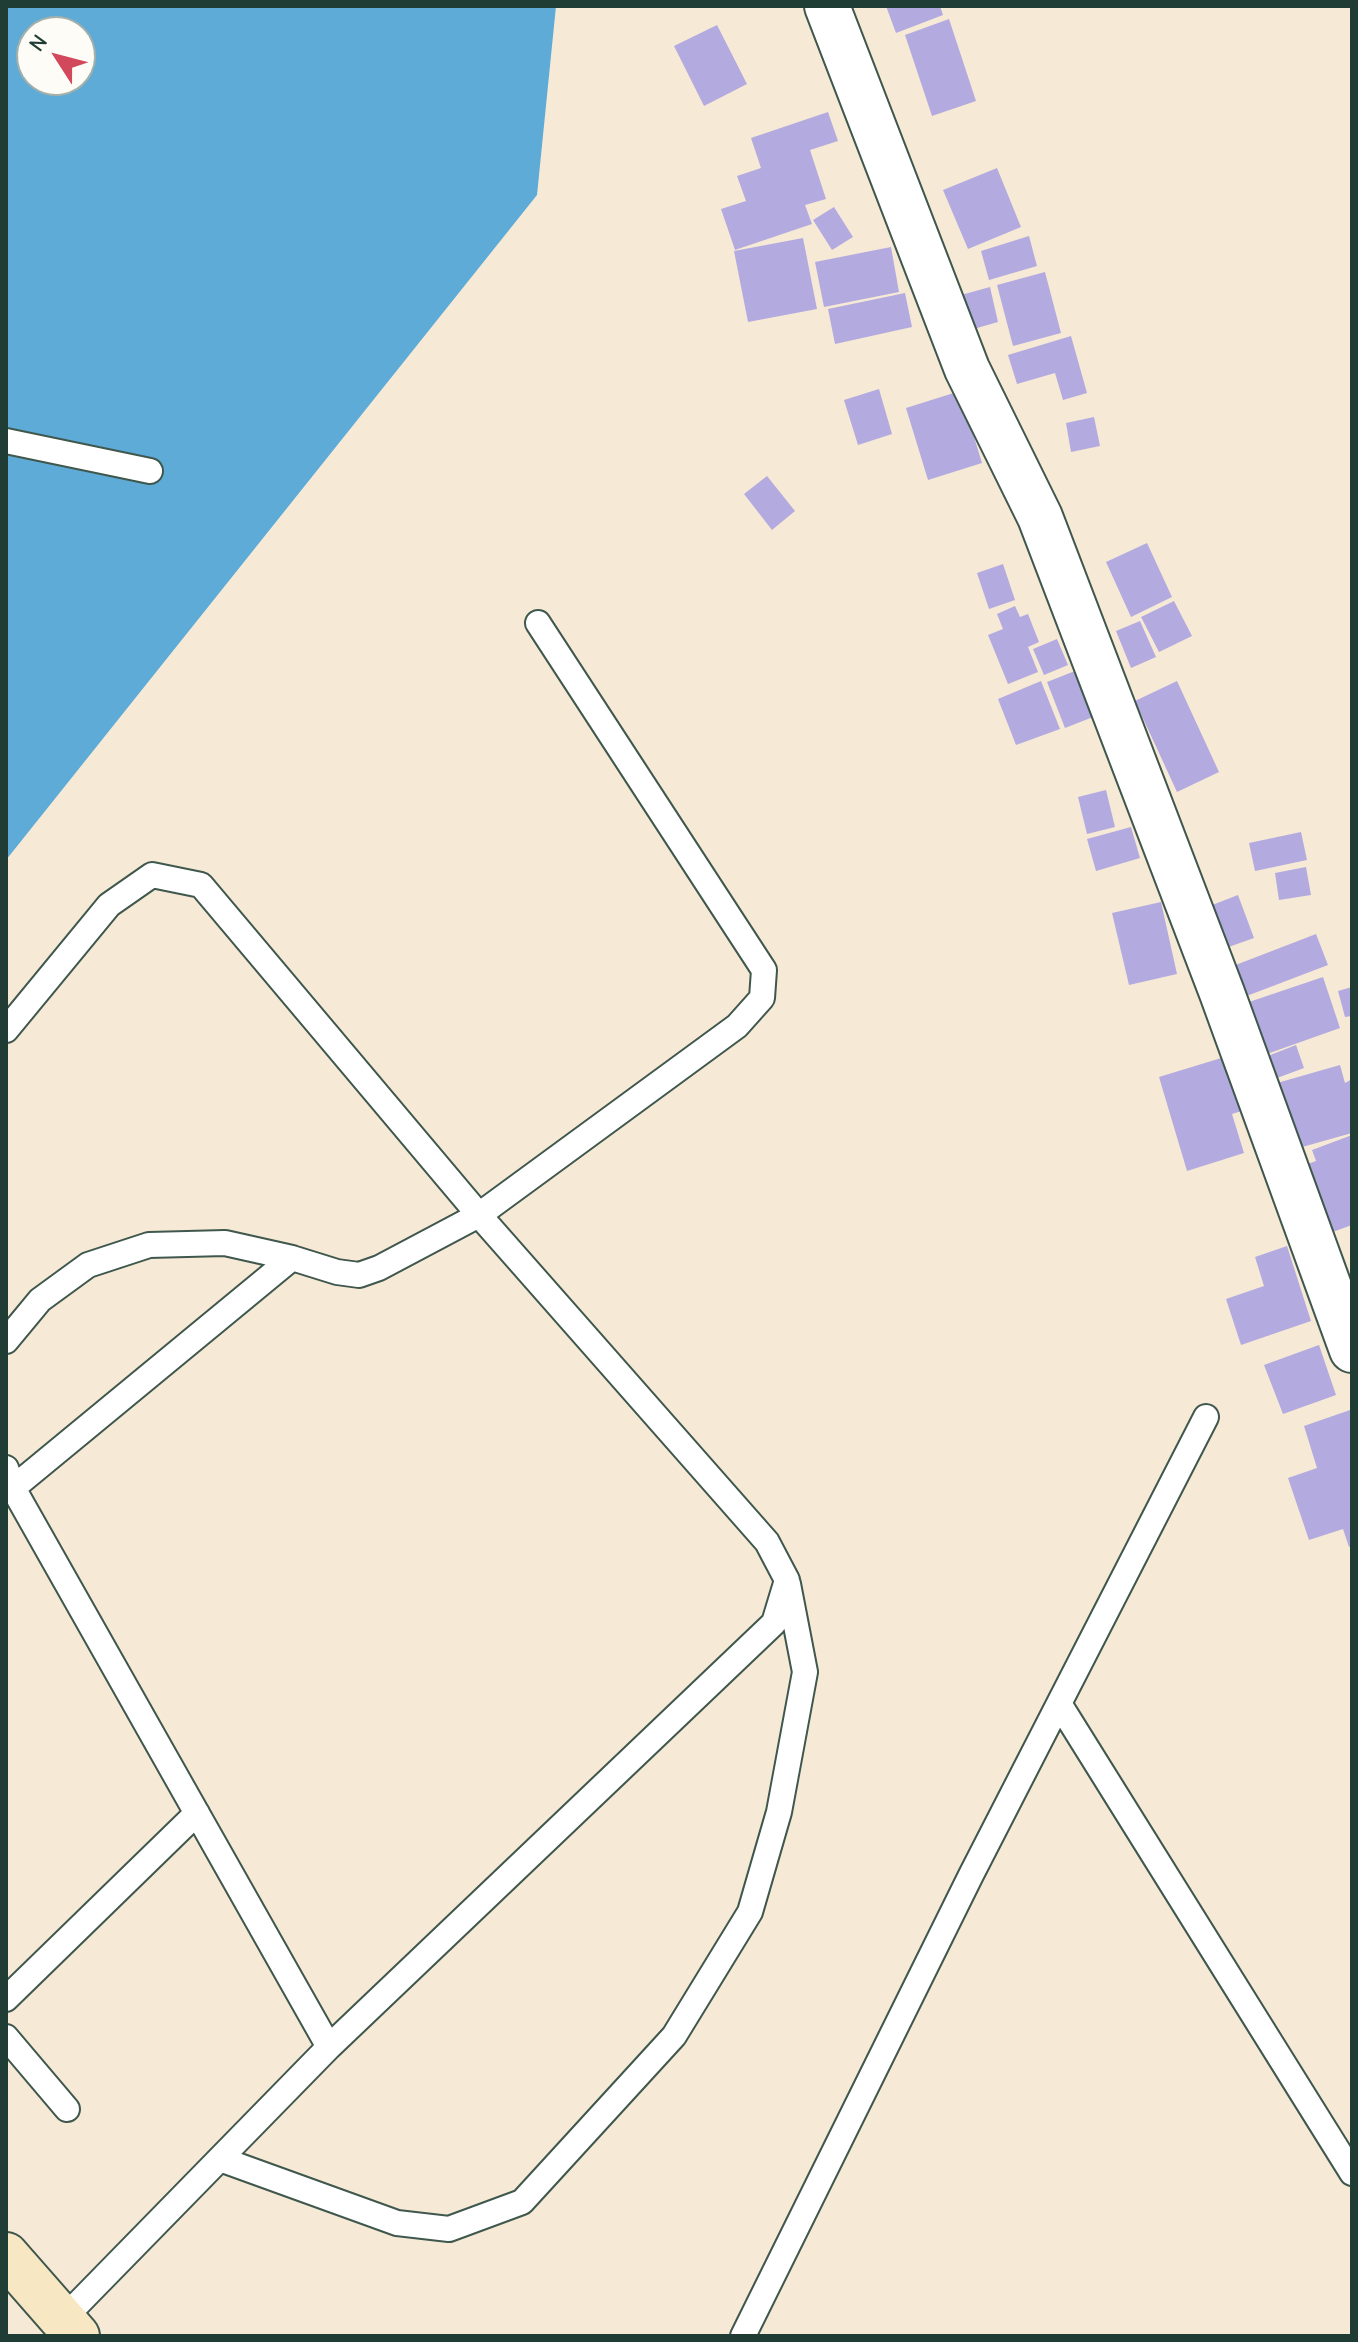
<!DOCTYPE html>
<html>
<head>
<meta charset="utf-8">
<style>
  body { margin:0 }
  #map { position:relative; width:1358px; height:2342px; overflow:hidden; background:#f6e9d6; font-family:"Comic Neue",sans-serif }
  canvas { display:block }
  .frame { position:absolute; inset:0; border:8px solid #1f3d34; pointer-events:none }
  .north { position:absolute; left:16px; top:16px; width:80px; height:80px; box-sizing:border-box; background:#fdfcf7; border:2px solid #a4b0a9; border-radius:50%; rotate:306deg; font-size:22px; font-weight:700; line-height:32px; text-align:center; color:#1f3d34 }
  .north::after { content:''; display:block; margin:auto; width:28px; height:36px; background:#d1495b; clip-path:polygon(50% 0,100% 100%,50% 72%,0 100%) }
</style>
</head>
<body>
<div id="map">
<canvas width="1358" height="2342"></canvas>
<div class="frame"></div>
<div class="north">N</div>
</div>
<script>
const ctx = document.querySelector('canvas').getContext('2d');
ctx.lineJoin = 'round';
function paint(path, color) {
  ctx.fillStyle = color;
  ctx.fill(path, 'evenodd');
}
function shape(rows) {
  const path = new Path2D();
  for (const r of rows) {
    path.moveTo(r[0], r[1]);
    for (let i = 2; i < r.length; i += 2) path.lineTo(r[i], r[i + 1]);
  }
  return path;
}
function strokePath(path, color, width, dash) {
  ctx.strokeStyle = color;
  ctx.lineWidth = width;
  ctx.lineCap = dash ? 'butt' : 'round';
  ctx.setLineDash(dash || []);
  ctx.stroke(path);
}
paint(shape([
  [6,6,556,6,537,195,6,860],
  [32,32,80,32,80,80,32,80]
]), '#5dabd6');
paint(shape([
  [886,6,940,6,943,15,896,33],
  [949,19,976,101,932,116,905,35],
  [717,25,747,84,704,106,674,46],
  [828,112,838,141,810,150,826,199,805,205,812,224,735,250,721,209,746,201,737,176,761,168,751,138],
  [997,168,1021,227,968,249,943,190],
  [834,207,853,237,832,250,813,220],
  [1029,236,1037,266,989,280,981,251],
  [803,238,817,309,748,322,734,251],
  [891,247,899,292,824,307,815,262],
  [1045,272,1061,333,1013,346,997,285],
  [990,287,998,322,970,330,961,295],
  [905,293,912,327,835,344,828,309],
  [1071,336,1087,393,1063,400,1055,373,1017,384,1008,355],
  [879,389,892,434,858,445,844,400],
  [960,391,982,463,928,480,906,408],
  [1094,417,1100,446,1071,452,1066,423],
  [767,476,795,511,772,530,744,494],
  [1147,543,1172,597,1131,617,1106,562],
  [1003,564,1015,600,989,609,977,573],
  [1174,601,1192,636,1159,652,1141,617],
  [1015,606,1020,617,1028,614,1039,642,1028,647,1038,672,1008,684,988,635,1003,629,997,614],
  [1140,621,1156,657,1131,668,1116,631],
  [1057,639,1068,665,1044,675,1033,649],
  [1080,669,1098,715,1065,728,1047,682],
  [1041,681,1060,729,1016,745,998,699],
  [1177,681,1219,772,1177,792,1135,701],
  [1106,790,1115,827,1087,834,1078,797],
  [1131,827,1140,858,1096,871,1087,839],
  [1301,832,1307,860,1255,871,1249,843],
  [1306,867,1311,895,1279,900,1275,873],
  [1238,895,1254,938,1223,949,1207,907],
  [1161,902,1177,974,1129,985,1112,913],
  [1316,934,1328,965,1244,997,1233,966],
  [1323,977,1340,1028,1264,1055,1246,1003],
  [1352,987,1352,1016,1345,1017,1338,991],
  [1296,1045,1304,1068,1269,1081,1260,1059],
  [1231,1055,1248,1109,1232,1114,1244,1153,1187,1171,1159,1077],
  [1340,1065,1345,1083,1352,1079,1352,1133,1295,1149,1277,1083],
  [1352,1135,1352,1225,1327,1234,1302,1166,1316,1161,1312,1150],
  [1287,1246,1311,1321,1241,1345,1226,1299,1264,1286,1255,1257],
  [1319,1345,1336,1395,1283,1414,1264,1365],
  [1350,1410,1352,1417,1352,1546,1349,1547,1343,1529,1309,1540,1288,1478,1317,1468,1304,1426]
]), '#b3abdf');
const lane = shape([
  [6,441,150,471],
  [6,1030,109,905,152,875,201,885,479,1215,767,1542,787,1580,774,1623,329,2047,63,2319],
  [6,1341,40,1300,88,1265,149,1245,225,1243,292,1258,337,1272,359,1275,379,1268,479,1215,737,1026,762,998,764,970,538,623],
  [6,1468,13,1488,329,2047],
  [13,1488,292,1258],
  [1060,1705,1352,2173],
  [6,1999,197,1813],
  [6,2037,67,2109],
  [220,2159,397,2223,449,2229,522,2202,674,2036,750,1912,779,1812,805,1672,788,1584],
  [743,2336,971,1875,1206,1417]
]);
const street = shape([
  [827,6,967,369,1040,517,1222,993,1352,1350]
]);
const secondary = shape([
  [6,2255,77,2336]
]);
strokePath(lane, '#3f574c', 28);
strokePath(street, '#3f574c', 48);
strokePath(secondary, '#3f574c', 48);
strokePath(lane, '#fff', 24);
strokePath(street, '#fff', 44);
strokePath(secondary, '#f7e8c3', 44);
</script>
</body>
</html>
